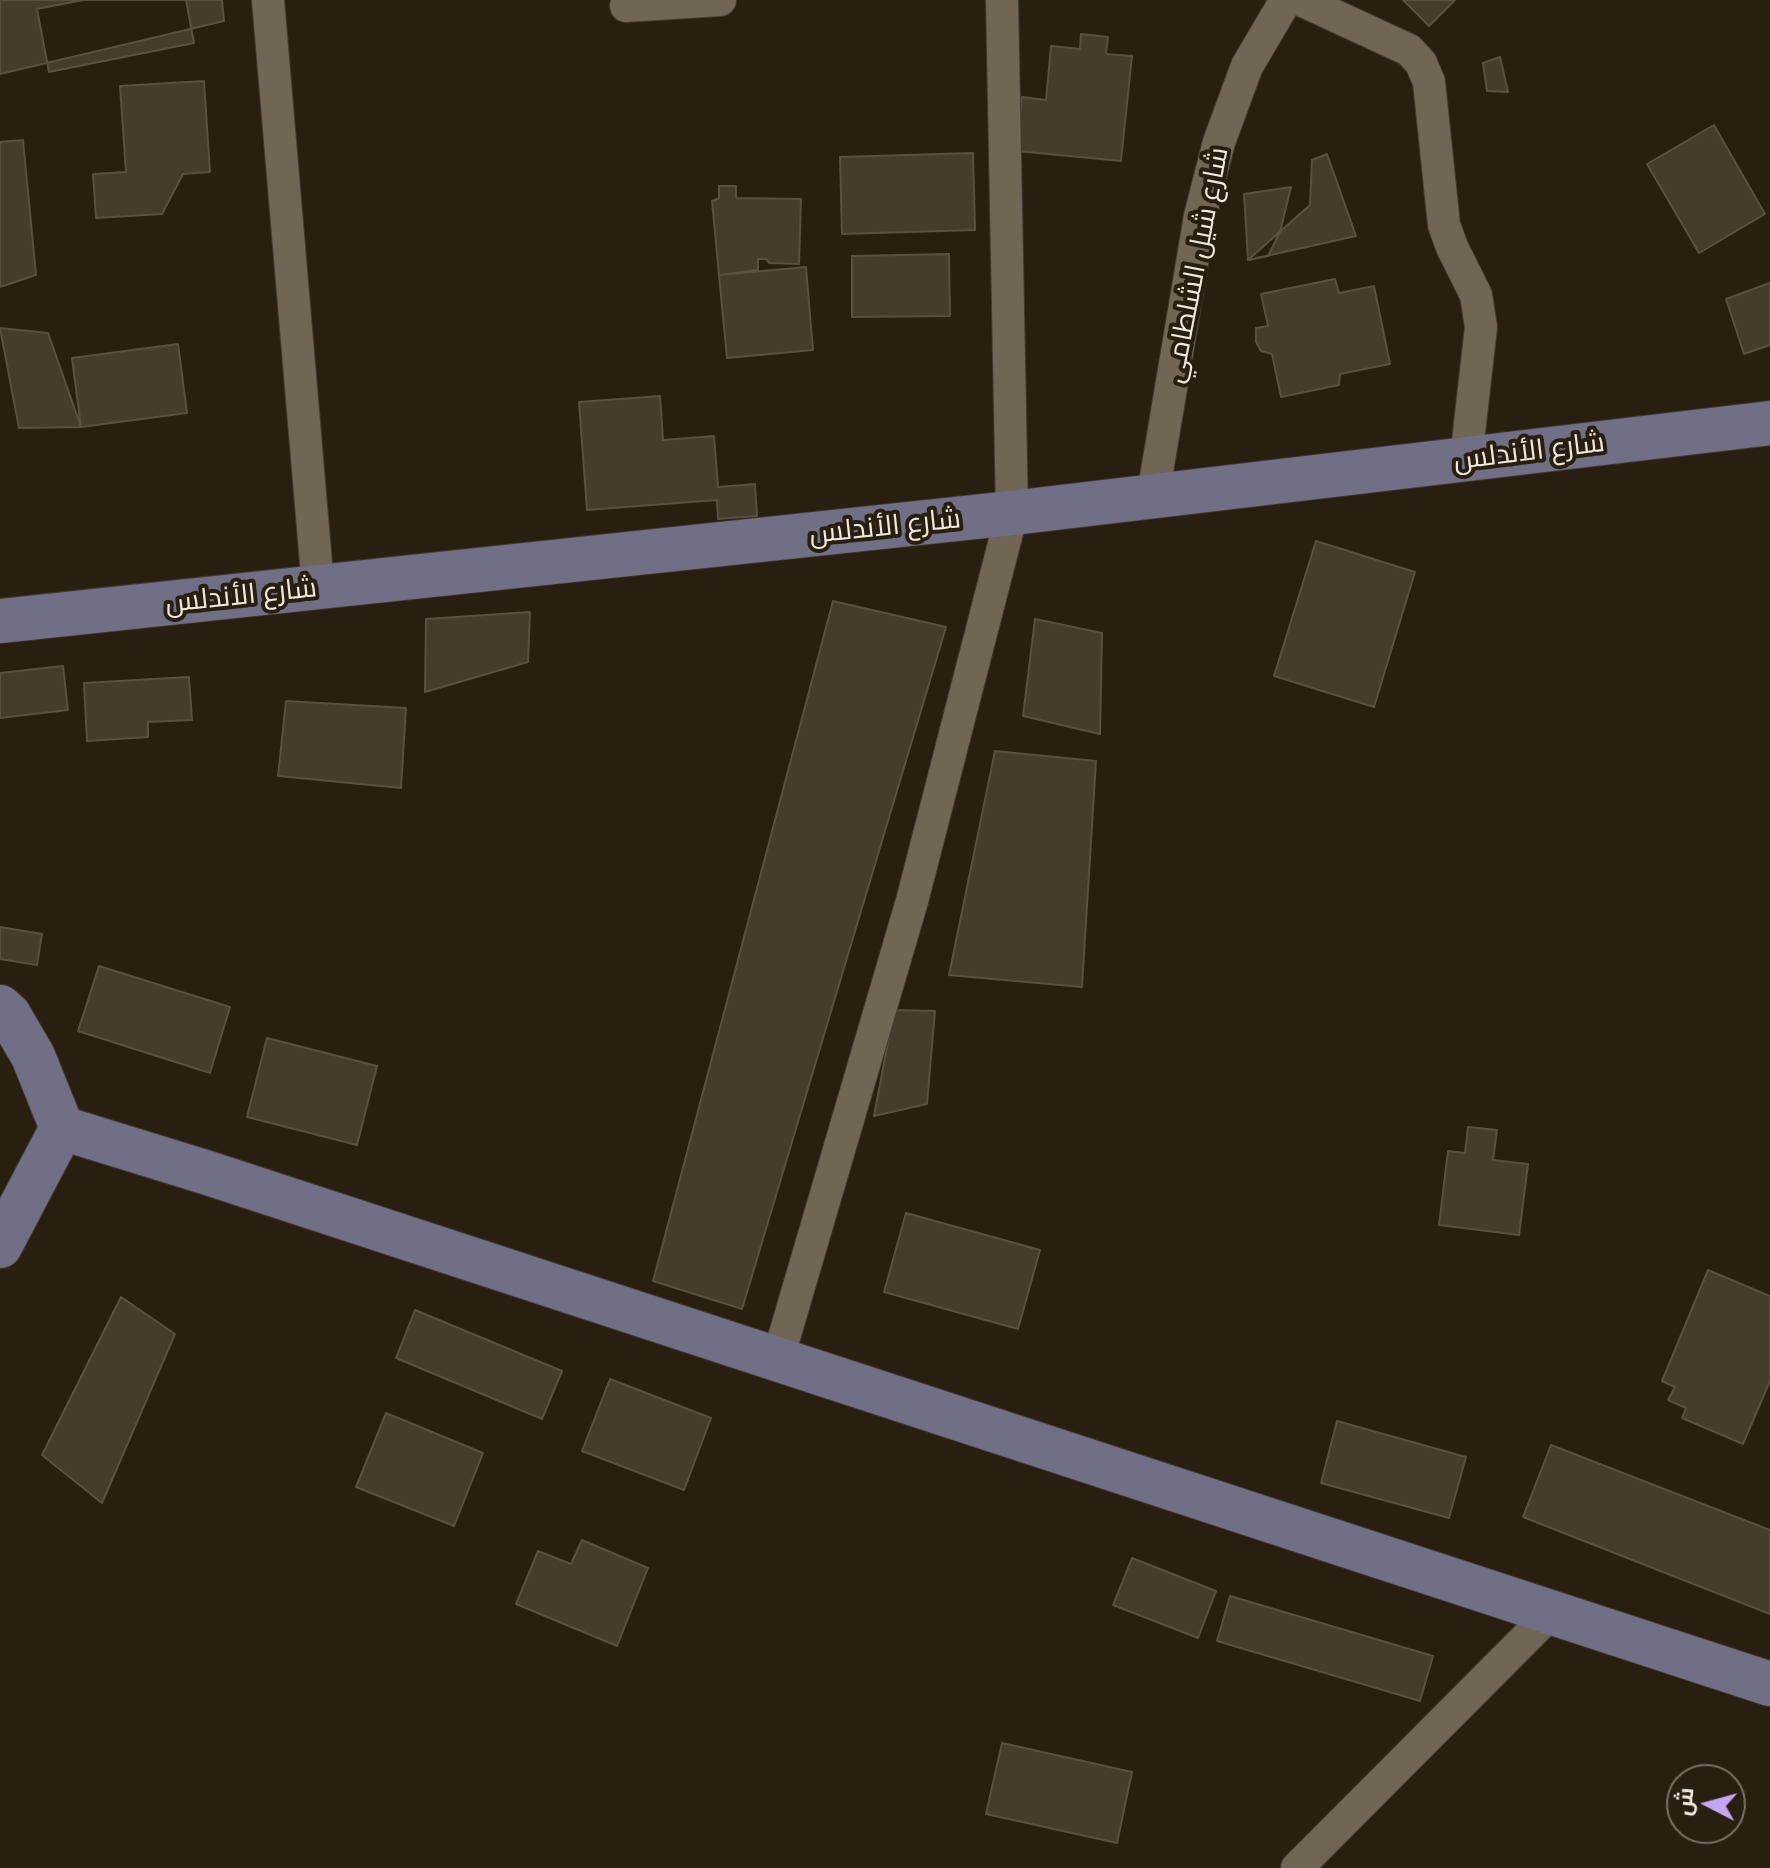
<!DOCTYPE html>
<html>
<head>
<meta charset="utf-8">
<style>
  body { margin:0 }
  #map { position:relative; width:1770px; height:1868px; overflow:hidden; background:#281f11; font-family:Lato,Cairo,sans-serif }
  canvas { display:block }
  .north { position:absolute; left:1666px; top:1764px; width:80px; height:80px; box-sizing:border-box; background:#281f11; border:2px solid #787064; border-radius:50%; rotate:276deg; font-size:22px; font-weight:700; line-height:32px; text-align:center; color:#f0eae1 }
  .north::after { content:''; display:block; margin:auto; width:28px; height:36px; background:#c6a6f0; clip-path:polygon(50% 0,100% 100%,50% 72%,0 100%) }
</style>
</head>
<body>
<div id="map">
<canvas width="1770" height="1868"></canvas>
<div class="north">ش</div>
</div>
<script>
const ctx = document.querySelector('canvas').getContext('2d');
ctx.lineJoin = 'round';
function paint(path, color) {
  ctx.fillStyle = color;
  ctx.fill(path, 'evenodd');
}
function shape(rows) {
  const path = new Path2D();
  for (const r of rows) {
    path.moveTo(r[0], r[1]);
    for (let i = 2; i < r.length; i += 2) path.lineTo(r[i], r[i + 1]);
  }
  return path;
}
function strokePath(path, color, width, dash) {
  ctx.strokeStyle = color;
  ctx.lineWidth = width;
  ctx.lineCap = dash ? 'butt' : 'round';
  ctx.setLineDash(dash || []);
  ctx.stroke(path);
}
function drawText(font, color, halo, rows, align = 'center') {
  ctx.font = font + ' Lato,Cairo,sans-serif';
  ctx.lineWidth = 8;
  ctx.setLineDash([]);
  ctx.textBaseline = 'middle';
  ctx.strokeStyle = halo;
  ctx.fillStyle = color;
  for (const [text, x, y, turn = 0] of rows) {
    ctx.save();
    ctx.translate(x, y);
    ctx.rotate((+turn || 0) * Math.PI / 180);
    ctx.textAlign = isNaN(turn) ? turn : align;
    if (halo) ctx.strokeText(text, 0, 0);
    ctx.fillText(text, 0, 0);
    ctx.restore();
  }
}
const building = shape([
  [0,0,222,0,224,21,0,74,0,0],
  [83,0,186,0,194,43,49,72,37,9,83,0],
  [1403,0,1455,0,1429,26,1403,0],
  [1081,34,1108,37,1106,54,1132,56,1121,161,1017,151,1022,97,1046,100,1051,46,1080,49,1081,34],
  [1500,57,1508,92,1487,91,1483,63,1500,57],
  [204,81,210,172,183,174,162,214,96,218,93,174,126,172,120,86,204,81],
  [1714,125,1765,214,1699,253,1647,164,1714,125],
  [23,140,36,275,0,287,0,142,23,140],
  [973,153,975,230,842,234,840,157,973,153],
  [1327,154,1356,236,1248,260,1310,205,1312,160,1327,154],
  [719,186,736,186,736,198,801,199,799,264,769,263,766,259,758,259,758,270,719,275,712,201,719,198,719,186],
  [1291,187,1280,232,1268,256,1248,260,1244,194,1291,187],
  [949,254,950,316,852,317,852,256,949,254],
  [806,267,813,350,727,358,719,275,806,267],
  [1335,279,1339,293,1374,286,1390,364,1340,374,1339,385,1281,397,1272,354,1261,351,1256,342,1256,328,1268,326,1261,294,1335,279],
  [1770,283,1770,345,1744,354,1726,299,1770,283],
  [0,328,48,333,81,427,19,428,0,328],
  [178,344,187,413,81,427,72,358,178,344],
  [660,396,663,440,714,436,718,487,755,484,757,516,718,519,717,500,587,510,579,402,660,396],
  [1316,541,1415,572,1374,707,1274,676,1316,541],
  [833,601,946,627,742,1309,653,1281,833,601],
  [530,612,528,662,425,692,426,619,530,612],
  [1035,619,1102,633,1100,734,1023,716,1035,619],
  [63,666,68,710,0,718,0,673,63,666],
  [189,677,192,720,148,722,148,737,87,741,84,683,189,677],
  [286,701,406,708,401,788,278,776,286,701],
  [995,751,1096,761,1082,987,949,975,995,751],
  [0,927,42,934,37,965,0,959,0,927],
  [99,966,230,1007,210,1073,78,1031,99,966],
  [894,1010,935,1011,927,1104,874,1116,894,1010],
  [267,1038,377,1066,357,1145,247,1117,267,1038],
  [1468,1127,1497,1130,1493,1160,1528,1164,1519,1235,1439,1225,1448,1151,1465,1153,1468,1127],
  [906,1213,1040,1250,1018,1329,884,1292,906,1213],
  [1708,1270,1770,1296,1770,1381,1743,1444,1682,1418,1686,1408,1668,1400,1675,1387,1662,1381,1708,1270],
  [121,1297,175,1334,102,1503,42,1455,121,1297],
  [415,1310,562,1371,542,1419,396,1358,415,1310],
  [610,1379,711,1418,684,1490,582,1451,610,1379],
  [386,1413,483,1453,454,1526,356,1487,386,1413],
  [1337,1421,1466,1457,1449,1518,1321,1483,1337,1421],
  [1551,1445,1770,1530,1770,1614,1523,1517,1551,1445],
  [582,1540,648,1568,617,1646,516,1604,538,1551,571,1564,582,1540],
  [1132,1558,1216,1591,1198,1638,1113,1605,1132,1558],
  [1230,1596,1433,1656,1420,1701,1217,1641,1230,1596],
  [1002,1743,1132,1772,1117,1843,986,1814,1002,1743]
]);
paint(building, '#463c2d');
strokePath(building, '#5a5040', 2);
const street = shape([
  [268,0,318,587],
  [1301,0,1409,50,1421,63,1429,82,1444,225,1452,247,1476,295,1481,327,1466,459],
  [626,6,720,0],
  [1153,495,1200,216,1219,142,1247,66,1286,0],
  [778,1358,912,901,1012,513,1002,0],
  [1297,1868,1551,1613]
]);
const secondary = shape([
  [0,621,1012,513,1770,423],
  [0,1007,9,1015,33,1056,62,1128,208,1173,1770,1684],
  [0,1246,62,1128]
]);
strokePath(street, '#423a32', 34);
strokePath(secondary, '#423a32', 46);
strokePath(street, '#716655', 32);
strokePath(secondary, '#706f86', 44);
drawText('28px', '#f0eae1', '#281f11', [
  ["شارع شيل الشلطامي",1196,265,-79],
  ["شارع الأندلس",1529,451,-7],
  ["شارع الأندلس",885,526,-6],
  ["شارع الأندلس",241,595,-6]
]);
</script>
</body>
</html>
